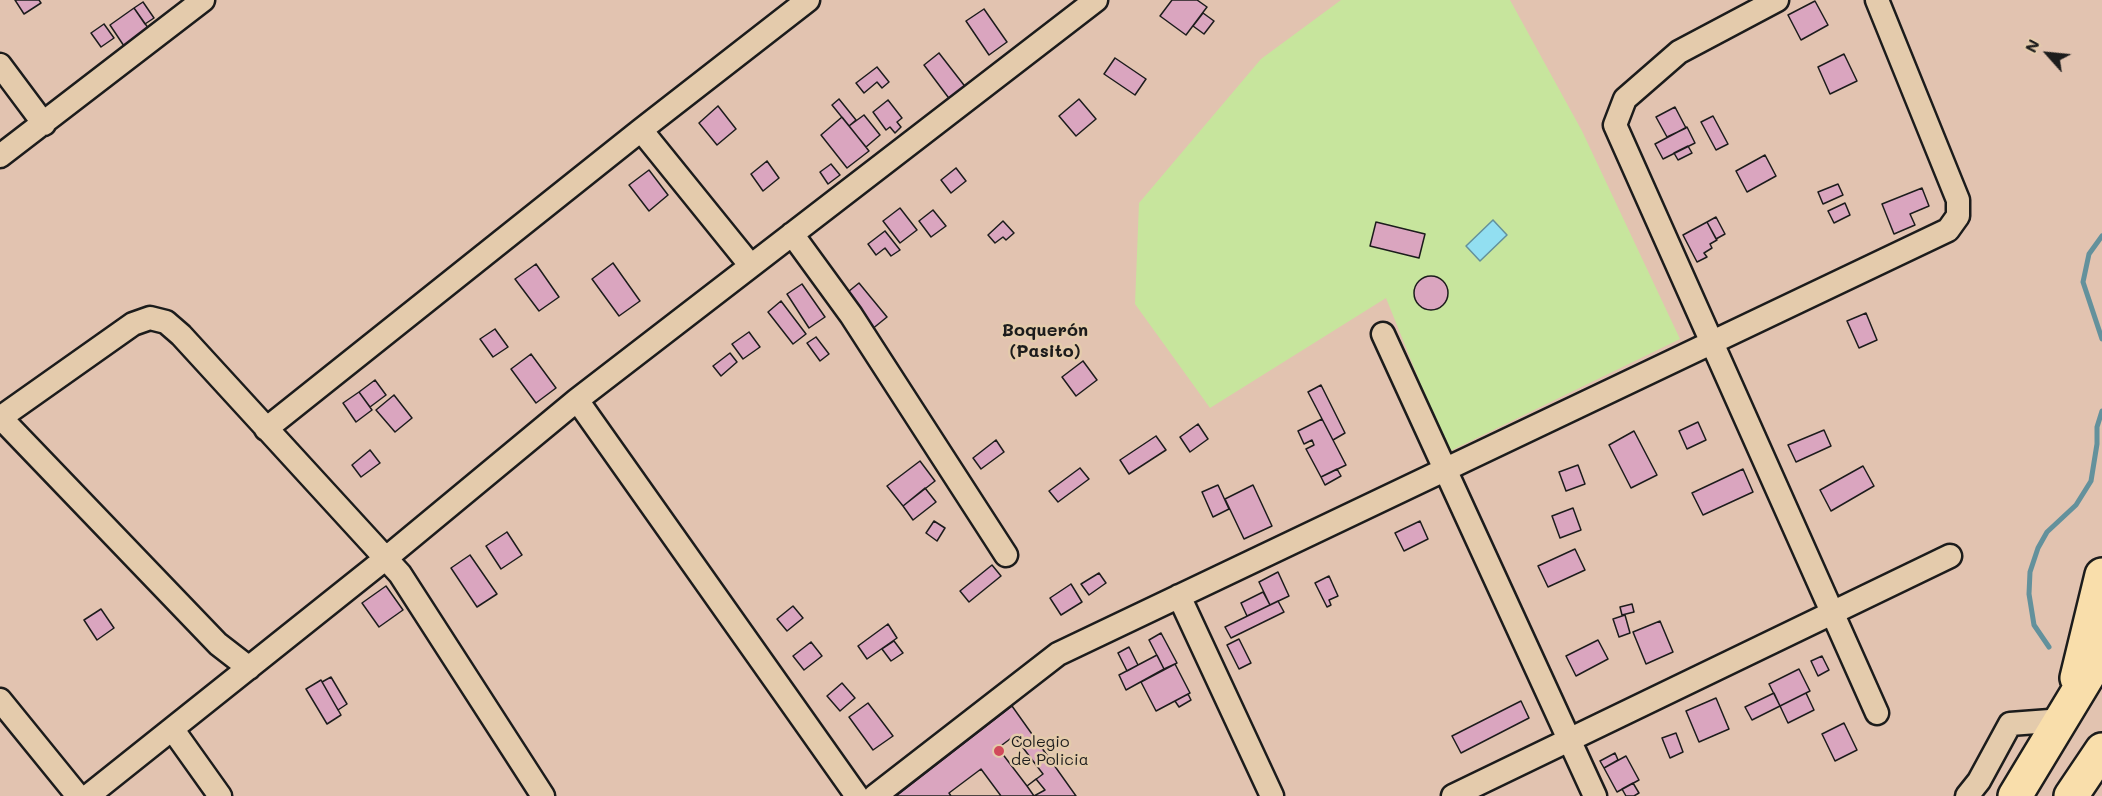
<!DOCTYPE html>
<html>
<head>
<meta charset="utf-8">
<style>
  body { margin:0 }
  #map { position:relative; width:2102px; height:796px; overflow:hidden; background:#e2c3b0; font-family:Mali,sans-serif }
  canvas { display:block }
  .north { position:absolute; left:2018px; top:24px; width:60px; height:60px; -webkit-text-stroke:4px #e4cbac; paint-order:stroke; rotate:297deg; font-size:16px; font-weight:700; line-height:24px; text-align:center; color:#1c1c1c }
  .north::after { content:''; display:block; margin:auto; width:21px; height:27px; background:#1c1c1c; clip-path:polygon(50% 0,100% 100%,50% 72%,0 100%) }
</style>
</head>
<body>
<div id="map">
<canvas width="2102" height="796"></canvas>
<div class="north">N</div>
</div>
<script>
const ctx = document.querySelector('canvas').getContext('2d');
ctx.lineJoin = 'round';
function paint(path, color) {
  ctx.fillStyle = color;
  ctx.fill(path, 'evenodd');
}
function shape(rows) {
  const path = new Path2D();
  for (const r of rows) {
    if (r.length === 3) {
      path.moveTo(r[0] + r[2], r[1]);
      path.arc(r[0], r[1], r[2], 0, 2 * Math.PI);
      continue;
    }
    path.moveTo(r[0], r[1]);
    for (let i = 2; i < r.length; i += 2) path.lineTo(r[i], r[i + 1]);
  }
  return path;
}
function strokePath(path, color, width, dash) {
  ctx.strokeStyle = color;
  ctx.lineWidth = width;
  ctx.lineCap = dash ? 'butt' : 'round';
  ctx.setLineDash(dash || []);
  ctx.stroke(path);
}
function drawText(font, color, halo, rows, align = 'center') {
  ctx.font = font + ' Mali,sans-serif';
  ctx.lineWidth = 5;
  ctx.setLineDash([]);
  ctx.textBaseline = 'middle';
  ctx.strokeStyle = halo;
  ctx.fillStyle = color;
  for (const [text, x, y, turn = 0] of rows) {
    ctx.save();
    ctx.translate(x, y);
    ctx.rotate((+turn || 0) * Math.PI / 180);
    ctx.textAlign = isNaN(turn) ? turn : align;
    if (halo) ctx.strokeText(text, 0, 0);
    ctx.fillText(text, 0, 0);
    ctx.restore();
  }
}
paint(shape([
  [1341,0,1510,0,1582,131,1680,339,1448,452,1386,298,1210,408,1135,304,1139,203,1261,59]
]), '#c7e59d');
const water = shape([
  [1493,220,1507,235,1480,261,1466,246,1493,220]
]);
paint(water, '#92dff1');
strokePath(water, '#63919c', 1.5);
strokePath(shape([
  [2102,236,2089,254,2083,282,2102,339],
  [2049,647,2034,625,2029,594,2030,572,2038,548,2047,532,2076,505,2091,481,2097,444,2097,427,2102,411]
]), '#63919c', 5);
const building = shape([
  [15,0,39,0,41,3,24,14,15,0],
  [1172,0,1197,0,1207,7,1186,35,1160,16,1172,0],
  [1815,1,1828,25,1801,40,1788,15,1815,1],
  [143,2,154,18,145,24,134,8,143,2],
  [134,8,151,32,126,49,110,25,134,8],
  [984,9,1007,42,989,55,966,21,984,9],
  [1203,13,1214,21,1204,34,1193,26,1203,13],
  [104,24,114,38,101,47,91,33,104,24],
  [939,53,967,89,951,101,924,65,939,53],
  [1844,54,1857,81,1830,94,1818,67,1844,54],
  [1115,58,1146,79,1135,95,1104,74,1115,58],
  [877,67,889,82,882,88,877,82,864,93,856,83,877,67],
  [839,99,856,120,849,126,832,105,839,99],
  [1079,99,1096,119,1076,136,1059,116,1079,99],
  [888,100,902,118,897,122,901,127,895,133,890,127,886,130,873,112,888,100],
  [718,106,736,129,717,145,699,123,718,106],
  [1675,107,1686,128,1667,137,1656,117,1675,107],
  [864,115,880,135,866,147,849,126,864,115],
  [1713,116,1728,144,1716,150,1701,122,1713,116],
  [842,117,869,151,847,168,821,135,842,117],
  [1687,127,1695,143,1663,159,1655,144,1687,127],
  [1688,146,1692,153,1678,160,1674,153,1688,146],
  [1765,155,1776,176,1747,192,1736,171,1765,155],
  [767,161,779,178,763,191,751,174,767,161],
  [831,164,840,175,828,184,820,172,831,164],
  [956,168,966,181,951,193,941,180,956,168],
  [649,170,668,195,649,211,629,185,649,170],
  [1838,184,1843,195,1823,204,1818,192,1838,184],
  [1922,188,1929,206,1910,214,1915,225,1894,234,1882,204,1922,188],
  [1845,203,1850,215,1834,223,1828,211,1845,203],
  [900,208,917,230,900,243,883,221,900,208],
  [933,210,946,226,931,237,919,221,933,210],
  [1716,217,1725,234,1716,239,1707,222,1716,217],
  [1003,221,1014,233,1006,240,1003,237,995,243,988,235,1003,221],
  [1376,222,1425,234,1419,258,1370,246,1376,222],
  [1707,222,1717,240,1710,244,1712,248,1704,253,1707,257,1697,262,1683,235,1707,222],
  [885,231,900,250,891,256,885,248,876,255,868,244,885,231],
  [613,263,640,301,619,316,592,279,613,263],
  [536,264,559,297,539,311,515,279,536,264],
  [1431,293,17],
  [859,283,887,317,871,330,843,296,859,283],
  [802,284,825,317,809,328,787,294,802,284],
  [781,301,806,334,793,344,768,312,781,301],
  [1866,313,1877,340,1859,348,1847,321,1866,313],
  [495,329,508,347,493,357,480,339,495,329],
  [749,332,760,347,743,359,732,344,749,332],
  [816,337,829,354,820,361,807,343,816,337],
  [730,353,737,362,721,376,713,366,730,353],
  [531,354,556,388,536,403,511,369,531,354],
  [1083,361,1097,380,1076,396,1062,377,1083,361],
  [375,380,386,395,370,407,359,392,375,380],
  [1321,385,1345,433,1333,440,1308,392,1321,385],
  [359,392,372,410,356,422,343,403,359,392],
  [394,395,412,418,395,432,376,410,394,395],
  [1322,419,1346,465,1321,477,1306,449,1314,445,1312,440,1304,444,1298,431,1322,419],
  [1698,422,1706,440,1687,449,1679,431,1698,422],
  [1198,424,1208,439,1190,452,1180,437,1198,424],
  [1824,430,1831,446,1796,462,1788,445,1824,430],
  [1634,431,1657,475,1631,488,1609,445,1634,431],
  [1156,436,1166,450,1129,474,1120,460,1156,436],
  [996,440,1004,452,981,469,973,458,996,440],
  [370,450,380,463,361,477,352,465,370,450],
  [920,461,935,481,903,506,887,486,920,461],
  [1578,465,1585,484,1566,491,1559,472,1578,465],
  [1863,466,1874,486,1831,511,1820,490,1863,466],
  [1080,468,1089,479,1058,502,1049,491,1080,468],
  [1337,469,1341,476,1325,485,1321,477,1337,469],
  [1743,469,1753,492,1703,515,1692,493,1743,469],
  [1218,485,1229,509,1213,517,1202,492,1218,485],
  [1253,485,1272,526,1244,539,1225,499,1253,485],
  [925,488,936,502,913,520,903,506,925,488],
  [1573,508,1581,530,1560,538,1552,516,1573,508],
  [934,521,945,528,937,541,926,533,934,521],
  [1420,521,1428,539,1404,551,1395,533,1420,521],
  [507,532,522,555,501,569,486,546,507,532],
  [1575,549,1585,570,1548,587,1538,566,1575,549],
  [470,555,497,594,477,607,451,568,470,555],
  [992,565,1001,576,969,602,960,591,992,565],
  [1278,572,1289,596,1270,605,1259,582,1278,572],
  [1099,573,1106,583,1089,595,1081,584,1099,573],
  [1329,576,1338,596,1329,600,1331,605,1327,607,1315,583,1329,576],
  [1071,584,1082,602,1061,615,1050,598,1071,584],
  [386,586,403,610,379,627,362,603,386,586],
  [1263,592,1270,605,1247,616,1241,603,1263,592],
  [1278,601,1284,612,1231,638,1225,627,1278,601],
  [1632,604,1634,612,1622,615,1620,607,1632,604],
  [793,606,803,618,787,631,777,619,793,606],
  [101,609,114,628,97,640,84,620,101,609],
  [1625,615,1630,633,1619,637,1613,619,1625,615],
  [1660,621,1673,652,1646,664,1633,632,1660,621],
  [888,624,897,638,867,659,858,646,888,624],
  [1161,633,1177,663,1164,669,1149,640,1161,633],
  [1239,639,1251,663,1239,669,1227,645,1239,639],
  [1598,640,1608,659,1576,676,1566,656,1598,640],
  [894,641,903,653,891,661,882,649,894,641],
  [811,642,822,656,804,670,793,656,811,642],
  [1129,647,1138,665,1127,671,1118,653,1129,647],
  [1157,655,1164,669,1126,690,1119,675,1157,655],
  [1822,656,1829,670,1818,676,1811,661,1822,656],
  [1175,664,1190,693,1156,711,1141,682,1175,664],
  [1799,669,1810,691,1780,706,1769,684,1799,669],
  [331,677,347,704,338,710,322,682,331,677],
  [321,680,341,715,327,724,306,689,321,680],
  [842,683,855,698,840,711,827,696,842,683],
  [1774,693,1780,706,1752,720,1745,707,1774,693],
  [1806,693,1814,710,1788,723,1780,706,1806,693],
  [1188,694,1191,700,1179,707,1175,701,1188,694],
  [1716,698,1729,729,1699,742,1686,711,1716,698],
  [1521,701,1529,718,1461,753,1452,736,1521,701],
  [868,703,893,736,873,750,849,717,868,703],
  [1012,706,1076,796,896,796,1012,706],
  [1844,723,1857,750,1835,761,1822,734,1844,723],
  [1676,733,1683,752,1670,758,1662,738,1676,733],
  [1014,736,1043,774,1027,786,998,748,1014,736],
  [1615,753,1618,760,1604,768,1600,761,1615,753],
  [1626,756,1639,780,1617,792,1604,768,1626,756],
  [981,769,1001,796,951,796,949,793,981,769],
  [1036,779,1045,790,1034,796,1027,786,1036,779],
  [1633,783,1639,793,1634,796,1626,796,1622,789,1633,783]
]);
paint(building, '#daa5bf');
strokePath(building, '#1c1c1c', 1.5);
const minor = shape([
  [1777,0,1679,52,1625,99,1615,125,1877,713],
  [0,65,44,124],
  [641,130,751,266],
  [0,156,203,0],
  [792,234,851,315,1006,555],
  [1383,334,1595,796],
  [577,400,857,796],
  [0,418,133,324,150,318,166,322,181,335,400,574,543,796],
  [1,418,218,644,249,668],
  [266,429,641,130,808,0],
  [1179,596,1272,796],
  [0,700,78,796],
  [173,730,220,796],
  [88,796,385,559,577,400,1096,0],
  [875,796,1058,654,1948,230,1958,216,1958,200,1877,0],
  [1453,796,1950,556],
  [1967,796,1979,781,2010,724,2063,720]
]);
const highway = shape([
  [2077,678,2102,575],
  [2015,796,2102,652],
  [2071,796,2102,750]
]);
strokePath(minor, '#1c1c1c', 27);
strokePath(highway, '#1c1c1c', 38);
strokePath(minor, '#e4cbac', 22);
strokePath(highway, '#f9deab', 33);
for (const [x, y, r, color] of [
  [999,751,6,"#d1495b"]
]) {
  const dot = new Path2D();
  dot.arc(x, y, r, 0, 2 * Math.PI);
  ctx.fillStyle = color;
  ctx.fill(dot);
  strokePath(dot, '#e4cbac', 2);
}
drawText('16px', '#1c1c1c', '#e4cbac', [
  ["Colegio",1011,742],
  ["de Policia",1011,760]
], 'left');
drawText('bold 18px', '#1c1c1c', '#e4cbac', [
  ["Boquerón",1045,330],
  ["(Pasito)",1045,351]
]);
</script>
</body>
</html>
